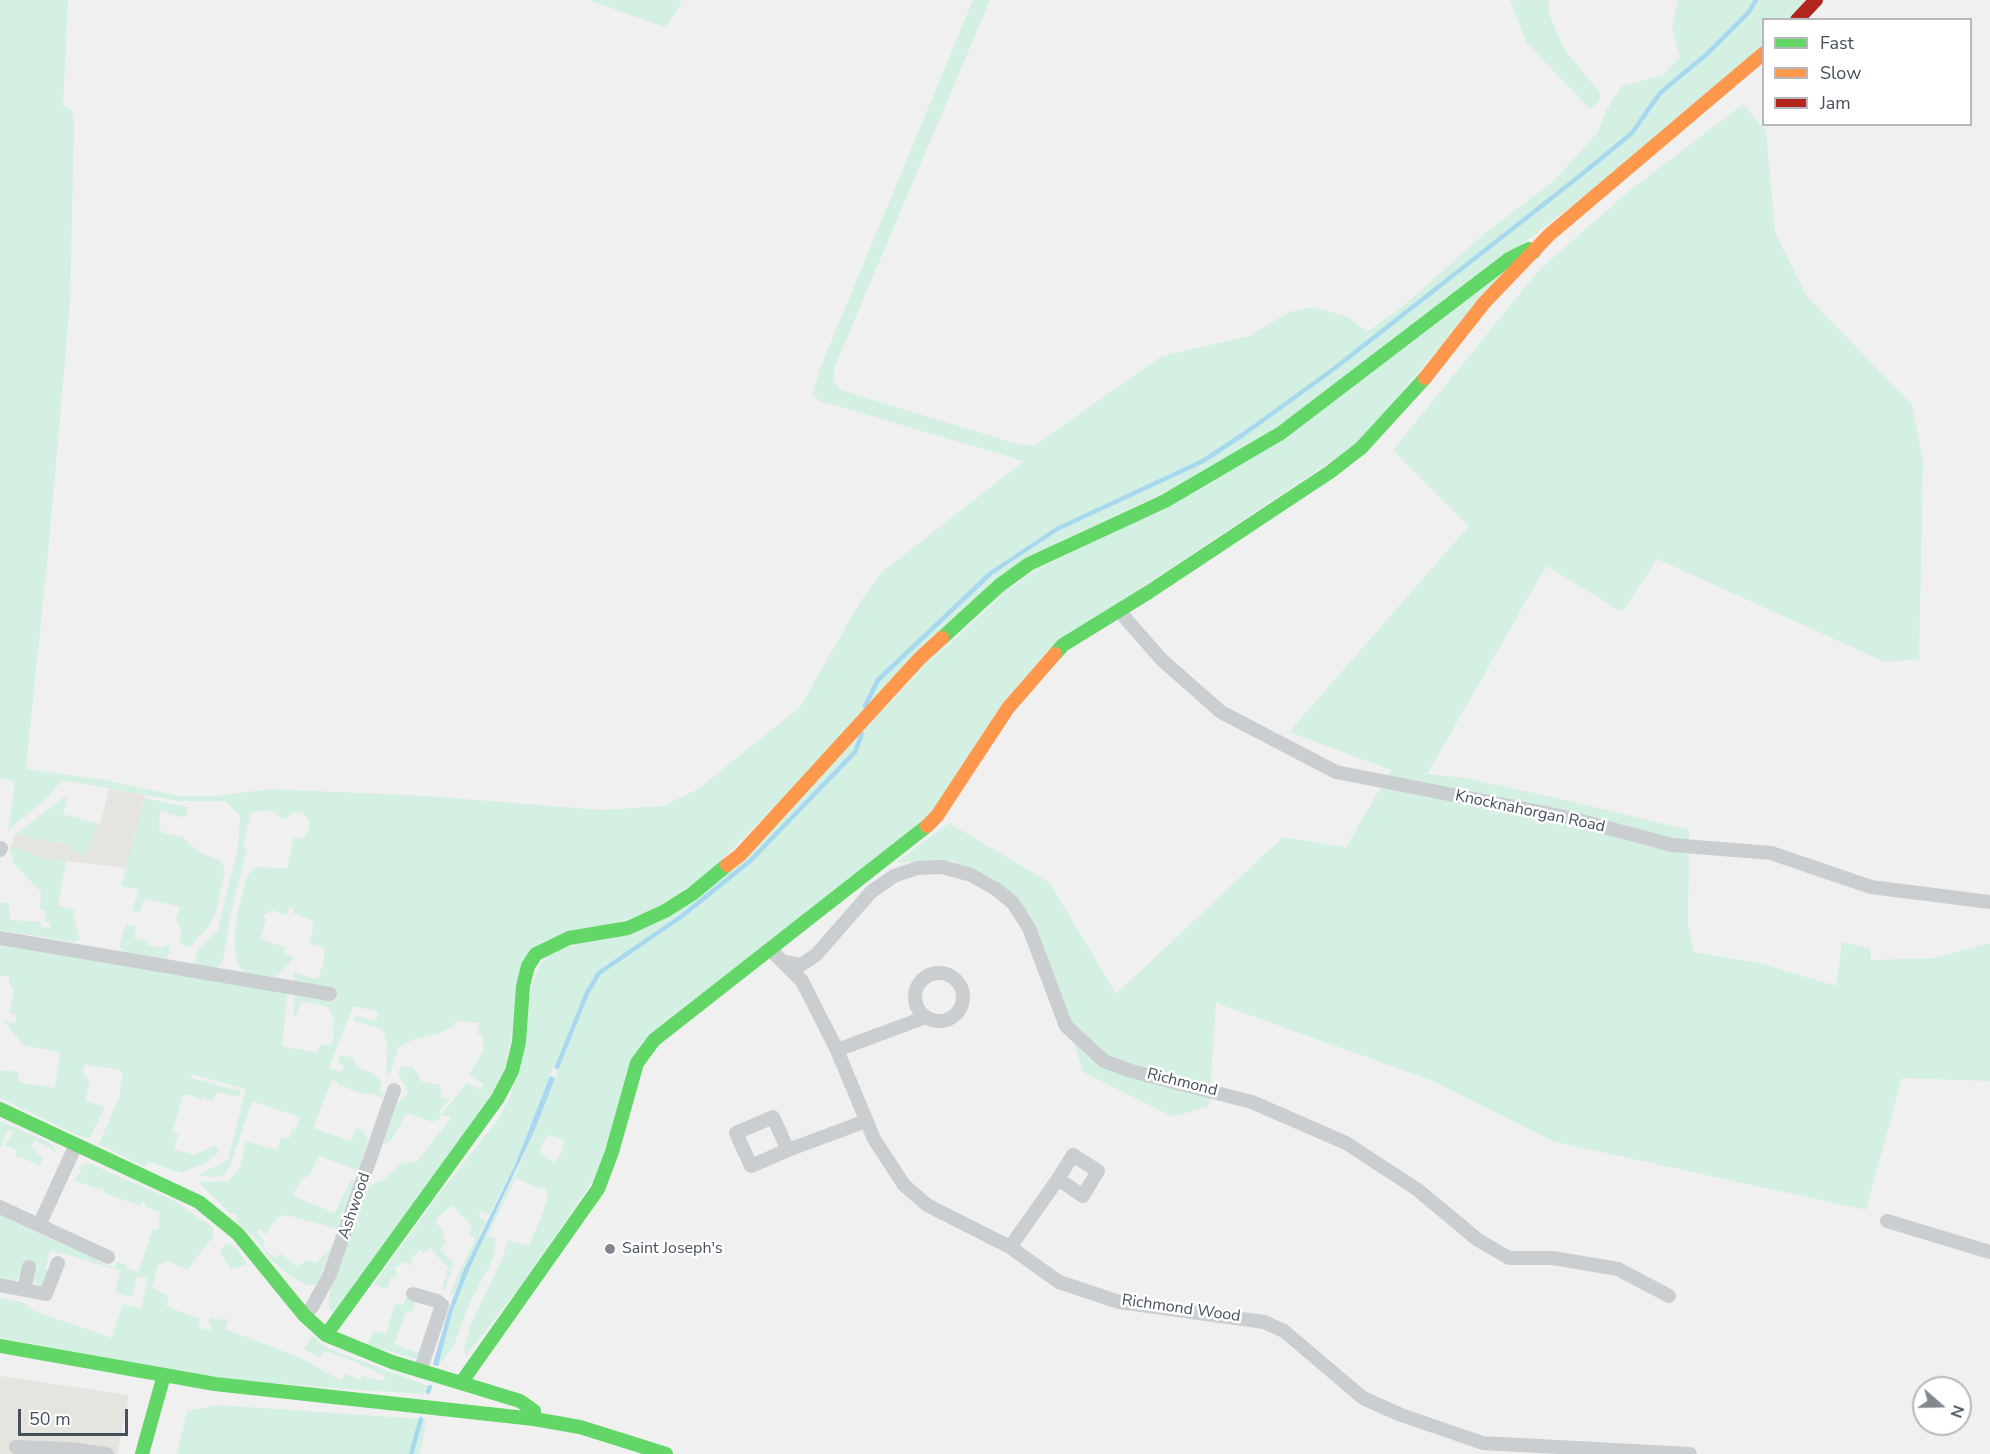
<!DOCTYPE html>
<html>
<head>
<meta charset="utf-8">
<style>
  body { margin:0 }
  #map { position:relative; width:1990px; height:1454px; overflow:hidden; background:#f0f0f0; font-family:"Nunito Sans",sans-serif }
  canvas { display:block }
  .legend { position:absolute; left:1762px; top:18px; width:210px; height:108px; box-sizing:border-box; background:#fff; border:2px solid #b5b9be; margin:0; padding:8px 10px; list-style:none; font-size:18px; color:#46505d }
  .legend li { display:flex; align-items:center; gap:12px; height:30px }
  .legend b { width:30px; border:2px solid #b5b9be }
  .north { position:absolute; left:1912px; top:1376px; width:60px; height:60px; box-sizing:border-box; background:#fff; border:2px solid #b5b9be; border-radius:50%; rotate:110deg; font-size:16px; font-weight:700; line-height:24px; text-align:center; color:#46505d }
  .north::after { content:''; display:block; margin:auto; width:21px; height:27px; background:#828890; clip-path:polygon(50% 0,100% 100%,50% 72%,0 100%) }
  .scale { position:absolute; left:18px; top:1409px; width:110px; height:27px; box-sizing:border-box; border:3px solid #46505d; border-top:0; padding-left:8px; font-size:18px; line-height:21px; white-space:nowrap; color:#46505d; -webkit-text-stroke:4px #fff; paint-order:stroke }
</style>
</head>
<body>
<div id="map">
<canvas width="1990" height="1454"></canvas>
<ul class="legend">
<li><b style="height:8px;background:#63d668"></b>Fast</li>
<li><b style="height:8px;background:#ff974d"></b>Slow</li>
<li><b style="height:8px;background:#b3261e"></b>Jam</li>
</ul>
<div class="north">N</div>
<div class="scale">50 m</div>
</div>
<script>
const ctx = document.querySelector('canvas').getContext('2d');
ctx.lineJoin = 'round';
function paint(path, color) {
  ctx.fillStyle = color;
  ctx.fill(path, 'evenodd');
}
function shape(rows) {
  const path = new Path2D();
  for (const r of rows) {
    if (r.length === 3) {
      path.moveTo(r[0] + r[2], r[1]);
      path.arc(r[0], r[1], r[2], 0, 2 * Math.PI);
      continue;
    }
    path.moveTo(r[0], r[1]);
    for (let i = 2; i < r.length; i += 2) path.lineTo(r[i], r[i + 1]);
  }
  return path;
}
function strokePath(path, color, width, dash) {
  ctx.strokeStyle = color;
  ctx.lineWidth = width;
  ctx.lineCap = dash ? 'butt' : 'round';
  ctx.setLineDash(dash || []);
  ctx.stroke(path);
}
function drawText(font, color, halo, rows, align = 'center') {
  ctx.font = font + ' "Nunito Sans",sans-serif';
  ctx.lineWidth = 5;
  ctx.setLineDash([]);
  ctx.textBaseline = 'middle';
  ctx.strokeStyle = halo;
  ctx.fillStyle = color;
  for (const [text, x, y, turn = 0] of rows) {
    ctx.save();
    ctx.translate(x, y);
    ctx.rotate((+turn || 0) * Math.PI / 180);
    ctx.textAlign = isNaN(turn) ? turn : align;
    if (halo) ctx.strokeText(text, 0, 0);
    ctx.fillText(text, 0, 0);
    ctx.restore();
  }
}
paint(shape([
  [109,789,145,795,126,868,42,858,15,865,10,849,15,835,71,845,88,843,101,821],
  [0,1376,129,1395,117,1454,0,1454]
]), '#e5e4de');
paint(shape([
  [0,0,68,0,63,105,72,110,74,122,70,303,49,543,26,769,105,780,179,796,215,796,271,789,427,796,602,810,663,806,698,789,800,707,860,602,882,572,1024,461,820,401,812,394,821,366,973,0,990,0,835,366,833,380,840,390,1021,445,1035,445,1162,356,1250,336,1289,312,1313,307,1348,317,1367,332,1402,307,1485,233,1554,181,1598,132,1606,111,1622,86,1663,75,1680,57,1672,28,1678,0,1810,0,1791,19,1764,20,1763,47,1596,187,1335,389,1208,472,1061,541,794,787,707,875,644,915,541,942,513,1028,505,1067,493,1094,333,1314,328,1305,330,1291,368,1187,383,1180,400,1164,417,1161,451,1118,442,1114,438,1120,432,1122,406,1113,391,1141,383,1144,397,1104,408,1094,407,1088,398,1075,400,1069,404,1066,413,1067,420,1077,420,1081,440,1085,441,1098,450,1099,439,1112,442,1114,467,1082,480,1090,484,1084,469,1075,483,1051,483,1035,477,1034,480,1023,457,1021,452,1027,440,1033,412,1040,398,1048,390,1074,386,1073,387,1047,384,1033,380,1028,353,1021,355,1016,376,1021,379,1012,353,1006,329,1068,342,1072,344,1065,338,1063,341,1055,353,1058,357,1067,370,1072,382,1082,379,1091,384,1093,383,1098,369,1093,367,1095,338,1085,338,1082,332,1080,313,1128,351,1141,357,1128,361,1129,368,1140,359,1171,319,1156,309,1176,301,1179,293,1196,335,1213,347,1187,352,1180,356,1180,338,1229,286,1215,278,1217,270,1226,267,1235,260,1228,256,1232,263,1239,266,1251,275,1258,281,1253,297,1267,307,1260,316,1263,333,1246,317,1283,312,1285,306,1285,289,1275,272,1260,254,1237,236,1221,237,1215,230,1213,198,1182,229,1181,240,1167,246,1141,277,1150,281,1137,289,1139,292,1129,296,1130,300,1117,252,1101,231,1164,224,1175,214,1177,198,1175,228,1160,246,1089,192,1074,191,1078,241,1091,239,1097,217,1092,213,1101,202,1098,202,1101,188,1094,183,1096,172,1132,179,1134,173,1149,194,1155,215,1145,218,1150,217,1154,203,1164,181,1173,147,1161,145,1167,99,1144,119,1097,123,1074,118,1069,84,1065,83,1073,90,1082,85,1101,105,1107,90,1138,79,1136,0,1098,0,1070,19,1072,18,1082,55,1088,60,1052,23,1045,4,1021,15,1023,17,1015,9,1013,14,990,9,984,9,976,0,976,0,945,285,990,287,996,282,1046,317,1053,320,1045,329,1045,333,1041,334,1018,328,1007,301,1001,296,1017,293,1015,294,998,299,994,336,1001,337,991,297,984,292,977,295,972,314,979,318,978,323,964,325,948,310,944,314,921,293,913,294,908,290,907,287,915,272,910,263,916,266,920,260,939,285,947,284,953,295,957,276,977,246,973,238,965,234,944,238,910,247,876,256,867,287,868,294,837,303,839,309,829,309,820,301,812,294,812,285,819,277,816,277,813,265,810,251,813,243,847,247,849,231,912,223,960,220,966,215,968,196,965,196,956,199,949,218,930,238,848,240,816,225,801,179,801,62,780,44,801,8,830,15,781,0,778],
  [588,0,681,0,680,6,665,27],
  [1510,0,1549,0,1548,11,1564,49,1600,93,1599,101,1590,109,1526,42],
  [1743,104,1766,131,1775,232,1806,295,1912,405,1923,462,1919,659,1885,662,1657,559,1622,612,1546,566,1428,773,1420,773,1464,778,1557,798,1689,830,1688,925,1694,952,1759,963,1836,986,1842,942,1870,948,1871,960,1935,958,1990,943,1990,1081,1902,1078,1866,1210,1555,1142,1433,1081,1216,1003,1209,1106,1173,1117,1083,1072,1067,1019,1025,913,953,861,897,862,949,823,1050,883,1116,994,1283,837,1346,847,1391,770,1289,732,1469,526,1393,450,1539,270,1629,191],
  [1510,265,1357,444,1060,642,933,813,642,1043,599,1172,522,1284,466,1356,464,1347,471,1324,502,1259,508,1240,529,1246,548,1199,546,1188,541,1186,539,1189,516,1178,488,1235,496,1239,493,1259,469,1304,454,1345,438,1366,452,1313,469,1270,519,1167,559,1068,554,1066,515,1165,489,1215,481,1211,479,1216,486,1221,453,1295,450,1294,460,1270,475,1239,469,1233,473,1227,451,1205,435,1221,444,1232,442,1236,447,1241,440,1250,454,1263,444,1292,443,1282,448,1277,445,1273,449,1269,430,1248,424,1253,420,1250,410,1260,412,1263,409,1266,406,1261,394,1268,398,1275,391,1277,387,1289,374,1284,442,1190,497,1121,511,1095,533,981,541,964,550,954,694,901,975,616,1033,571,1168,506],
  [547,1135,564,1140,562,1152,555,1163,539,1153],
  [64,797,67,797,63,814,99,824,84,855,75,853,71,845,15,835],
  [144,798,188,807,185,818,160,811,159,828,163,833,182,837,198,851,221,861,225,871,216,912,209,926,190,947,179,944,182,933,176,919,180,907,149,899,142,903,140,912,132,910,139,890,121,886],
  [17,848,42,858,66,861,58,906,75,910,74,919,80,939,74,942,0,930,0,902,9,903,10,920,41,922,41,927,50,928,50,922,44,922,46,911,40,908,41,892,15,865,10,849],
  [126,924,136,927,134,938,148,941,147,945,162,948,164,945,170,946,168,956,164,961,126,955,119,945],
  [0,1121,50,1143,55,1147,56,1154,51,1148,34,1140,31,1148,36,1150,35,1154,43,1157,40,1165,24,1159,22,1155,21,1158,15,1156,17,1150,4,1145,14,1132,8,1130,0,1148],
  [88,1163,175,1201,213,1228,213,1237,187,1270,168,1261,158,1265,152,1288,169,1296,166,1306,200,1319,198,1328,210,1331,212,1325,208,1323,211,1317,222,1321,223,1318,228,1320,225,1329,299,1357,338,1379,342,1380,345,1374,361,1380,362,1376,383,1381,385,1376,353,1361,324,1351,319,1358,304,1349,312,1336,327,1348,428,1386,426,1391,424,1394,345,1389,217,1378,0,1338,0,1298,24,1303,34,1311,112,1338,123,1304,141,1309,148,1279,137,1276,132,1297,115,1292,121,1271,54,1251,50,1251,47,1262,45,1269,50,1271,45,1283,40,1286,33,1281,37,1266,26,1263,17,1280,0,1278,0,1213,53,1240,98,1258,98,1262,115,1267,117,1262,126,1264,126,1268,138,1272,153,1229,158,1230,160,1212,145,1206,146,1203,142,1202,140,1206,103,1192,104,1189,101,1187,100,1190,74,1180,82,1170,79,1168,81,1165],
  [230,1244,236,1248,247,1264,231,1269,220,1253,224,1245],
  [406,1298,416,1301,411,1313,406,1312,394,1344,419,1353,417,1359,368,1345,373,1331,386,1334,395,1304,403,1305],
  [218,1405,421,1419,426,1420,420,1454,177,1454,187,1411]
]), '#d3f0e2');
paint(shape([
  [550,1076,555,1078,536,1127,469,1270,452,1313,438,1366,436,1366,433,1364,448,1312,464,1269,515,1165]
]), '#a7d8ef');
strokePath(shape([
  [865,706,878,680,991,573,1057,529,1203,461,1244,434,1335,368,1581,175,1632,133,1660,93,1708,53,1748,13,1756,0],
  [557,1067,587,993,599,973,682,916,750,861,855,752,862,734],
  [428,1392,430,1387],
  [411,1454,421,1419]
]), '#a7d8ef', 4.5);
strokePath(shape([
  [1119,611,1162,660,1221,712,1336,772,1566,817,1672,845,1771,853,1871,887,1990,902],
  [0,850,1,848],
  [0,938,330,994],
  [771,950,802,981,837,1050,874,1139,904,1185,927,1205,1010,1247,1059,1282,1119,1302,1264,1322,1284,1331,1363,1398,1401,1415,1483,1443,1690,1454],
  [785,962,801,965,816,955,871,892,894,876,917,868,942,867,971,875,996,889,1013,903,1029,928,1066,1026,1104,1061,1131,1071,1252,1102,1346,1143,1418,1190,1478,1240,1509,1258,1553,1258,1618,1269,1669,1296],
  [939,997,24],
  [837,1050,926,1017],
  [773,1117,788,1150,751,1166,736,1133,773,1117],
  [788,1150,866,1121],
  [1073,1155,1098,1171,1083,1196,1058,1179,1073,1155],
  [0,1207,108,1257],
  [1887,1221,1990,1252],
  [40,1223,76,1145],
  [1010,1247,1058,1179],
  [0,1285,46,1294,58,1263],
  [24,1290,29,1267],
  [413,1294,437,1301,442,1305,420,1371],
  [304,1315,312,1307,330,1274,394,1090],
  [16,1447,71,1449,107,1454]
]), '#cbced1', 14);
strokePath(shape([
  [942,638,1000,585,1029,564,1165,501,1281,433,1509,259,1529,249,1534,252],
  [1055,654,1063,645,1149,592,1330,472,1361,448,1425,378],
  [0,1109,199,1202,238,1234,304,1315,326,1335,392,1362,520,1401,534,1411,534,1419],
  [326,1335,498,1098,512,1071,519,1042,523,986,528,966,536,954,569,938,628,928,665,911,692,894,727,865],
  [0,1346,215,1384,534,1419,580,1427,666,1454],
  [461,1383,598,1189,612,1152,637,1063,654,1040,927,826],
  [142,1454,164,1375]
]), '#63d668', 14);
strokePath(shape([
  [1425,378,1484,303,1549,235,1764,53],
  [927,826,937,816,1008,708,1055,654],
  [727,865,740,855,920,658,942,638]
]), '#ff974d', 14);
strokePath(shape([
  [1797,20,1816,0]
]), '#b3261e', 14);
for (const [x, y, r, color] of [
  [610,1249,6,"#828890"]
]) {
  const dot = new Path2D();
  dot.arc(x, y, r, 0, 2 * Math.PI);
  ctx.fillStyle = color;
  ctx.fill(dot);
  strokePath(dot, '#fff', 2);
}
drawText('16px', '#46505d', '#fff', [
  ["Knocknahorgan Road",1530,812,12],
  ["Richmond",1182,1083,14],
  ["Ashwood",355,1206,-71],
  ["Richmond Wood",1181,1309,8]
]);
drawText('16px', '#46505d', '#fff', [
  ["Saint Joseph's",622,1249]
], 'left');
</script>
</body>
</html>
